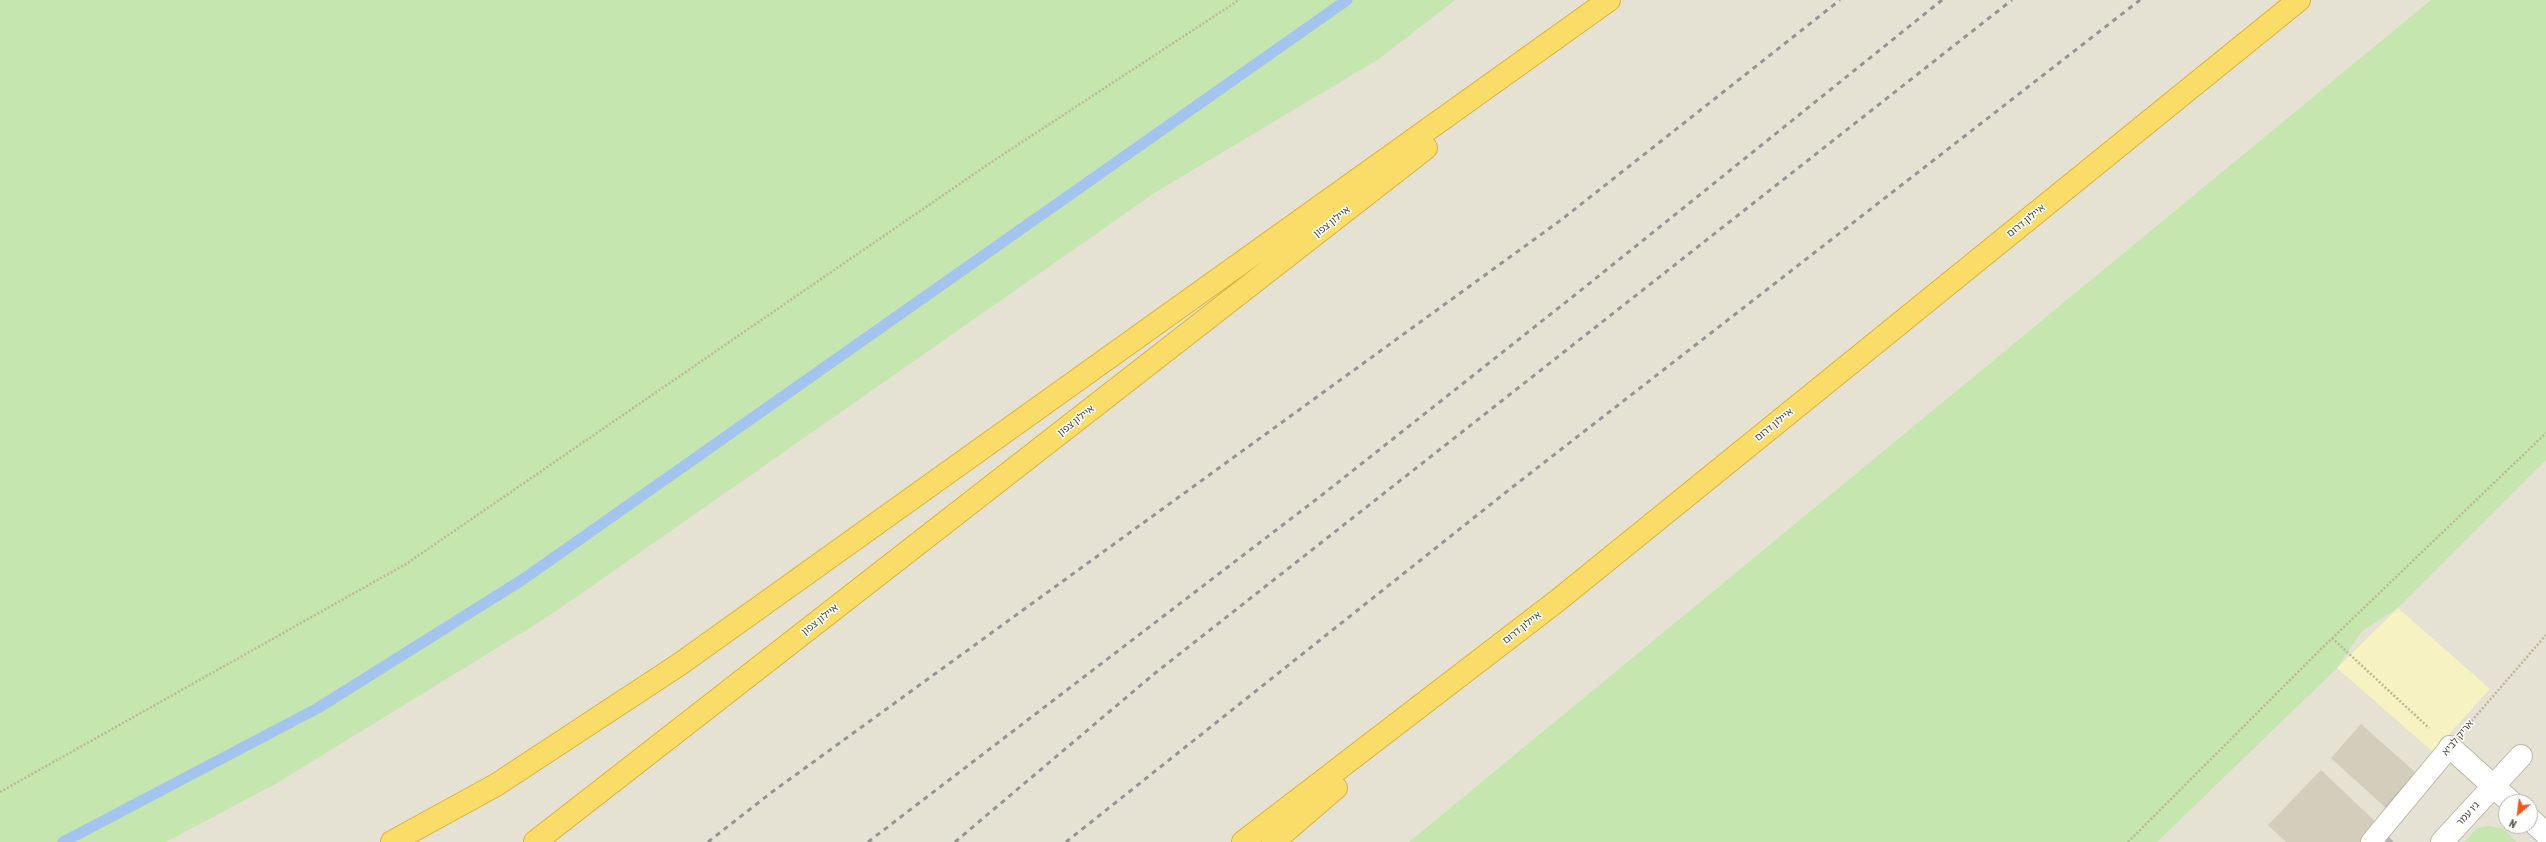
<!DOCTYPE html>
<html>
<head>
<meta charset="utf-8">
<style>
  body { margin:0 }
  #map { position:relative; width:2546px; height:842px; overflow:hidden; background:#f2f0e5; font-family:"PT Sans Narrow",sans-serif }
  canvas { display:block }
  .north { position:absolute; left:2498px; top:794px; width:40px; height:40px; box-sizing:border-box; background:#fff; border:1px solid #b4b3ae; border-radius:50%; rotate:208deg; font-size:11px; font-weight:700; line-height:16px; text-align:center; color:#444035 }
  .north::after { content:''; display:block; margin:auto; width:14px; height:18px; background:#f45819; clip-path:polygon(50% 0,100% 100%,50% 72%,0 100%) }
</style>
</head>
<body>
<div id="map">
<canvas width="2546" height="842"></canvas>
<div class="north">N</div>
</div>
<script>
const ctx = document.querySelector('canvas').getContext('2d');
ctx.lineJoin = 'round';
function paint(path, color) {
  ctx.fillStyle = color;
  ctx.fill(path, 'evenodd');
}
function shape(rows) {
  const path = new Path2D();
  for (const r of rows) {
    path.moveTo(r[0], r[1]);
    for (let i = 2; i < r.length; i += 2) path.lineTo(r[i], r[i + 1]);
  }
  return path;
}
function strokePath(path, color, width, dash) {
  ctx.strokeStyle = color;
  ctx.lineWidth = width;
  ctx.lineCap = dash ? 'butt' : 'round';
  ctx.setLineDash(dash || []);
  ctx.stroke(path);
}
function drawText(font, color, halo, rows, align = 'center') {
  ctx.font = font + ' "PT Sans Narrow","Noto Sans Hebrew",sans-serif';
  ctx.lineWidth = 3;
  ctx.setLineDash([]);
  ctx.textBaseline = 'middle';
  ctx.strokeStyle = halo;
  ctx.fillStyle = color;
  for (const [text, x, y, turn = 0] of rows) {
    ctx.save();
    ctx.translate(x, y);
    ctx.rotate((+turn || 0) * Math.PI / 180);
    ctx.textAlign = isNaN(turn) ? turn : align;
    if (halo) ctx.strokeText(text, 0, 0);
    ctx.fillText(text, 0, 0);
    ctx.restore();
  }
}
paint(shape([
  [0,0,2546,0,2546,842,0,842],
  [2506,802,2530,802,2530,826,2506,826]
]), '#e6e2d3');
paint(shape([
  [0,0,1455,0,1379,59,1156,192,549,616,277,783,166,842,0,842],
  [2431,0,2546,0,2546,460,2398,608,2362,631,2337,668,2157,842,1409,842],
  [2487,826,2502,828,2517,842,2464,842,2477,828]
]), '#c5e6ae');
paint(shape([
  [2398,608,2490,689,2433,752,2337,668]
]), '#f6f2c1');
paint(shape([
  [2361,726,2426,784,2396,817,2332,758],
  [2381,829,2394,842,2287,842]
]), '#0003');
strokePath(shape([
  [63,842,318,708,522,580,1347,0]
]), '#a2c4ee', 11);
paint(shape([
  [2361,724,2415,772,2385,807,2331,758],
  [2321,770,2382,828,2368,842,2286,842,2268,825]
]), '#d3cdbb');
const lane = shape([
  [2371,842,2450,747]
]);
const street = shape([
  [2450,747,2511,802],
  [2530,819,2546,834],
  [2442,842,2521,756]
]);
const highway = shape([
  [392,842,496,785,680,664,1609,0],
  [535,842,1426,148],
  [1243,842,1557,601,2299,0],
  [1273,842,1336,788]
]);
strokePath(lane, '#bdb9a8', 22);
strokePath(street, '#bdb9a8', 24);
strokePath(highway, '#d9b338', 24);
strokePath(shape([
  [2332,638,2429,728],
  [2469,724,2546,635],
  [0,792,406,564,990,163,1239,0],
  [2128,842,2321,649,2546,433]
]), '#beb699', 2.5, [2, 2]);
strokePath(lane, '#fff', 20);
strokePath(street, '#fff', 22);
strokePath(highway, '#fadd68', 22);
strokePath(shape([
  [708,842,772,792,1561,220,1840,0],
  [868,842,1322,495,1585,287,1942,0],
  [955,842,1154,674,2012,0],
  [1066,842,1510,489,2140,0]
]), '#949494', 3, [5, 5]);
drawText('10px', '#444035', '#fff', [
  ["איילון דרום",2026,221,-39],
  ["איילון צפון",1332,222,-38],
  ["איילון צפון",1076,421,-38],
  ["איילון דרום",1774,425,-39],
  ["איילון צפון",820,620,-38],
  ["איילון דרום",1522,628,-38],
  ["אריק לביא",2458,738,-50],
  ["ג׳ו עמר",2468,814,-48]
]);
</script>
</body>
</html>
